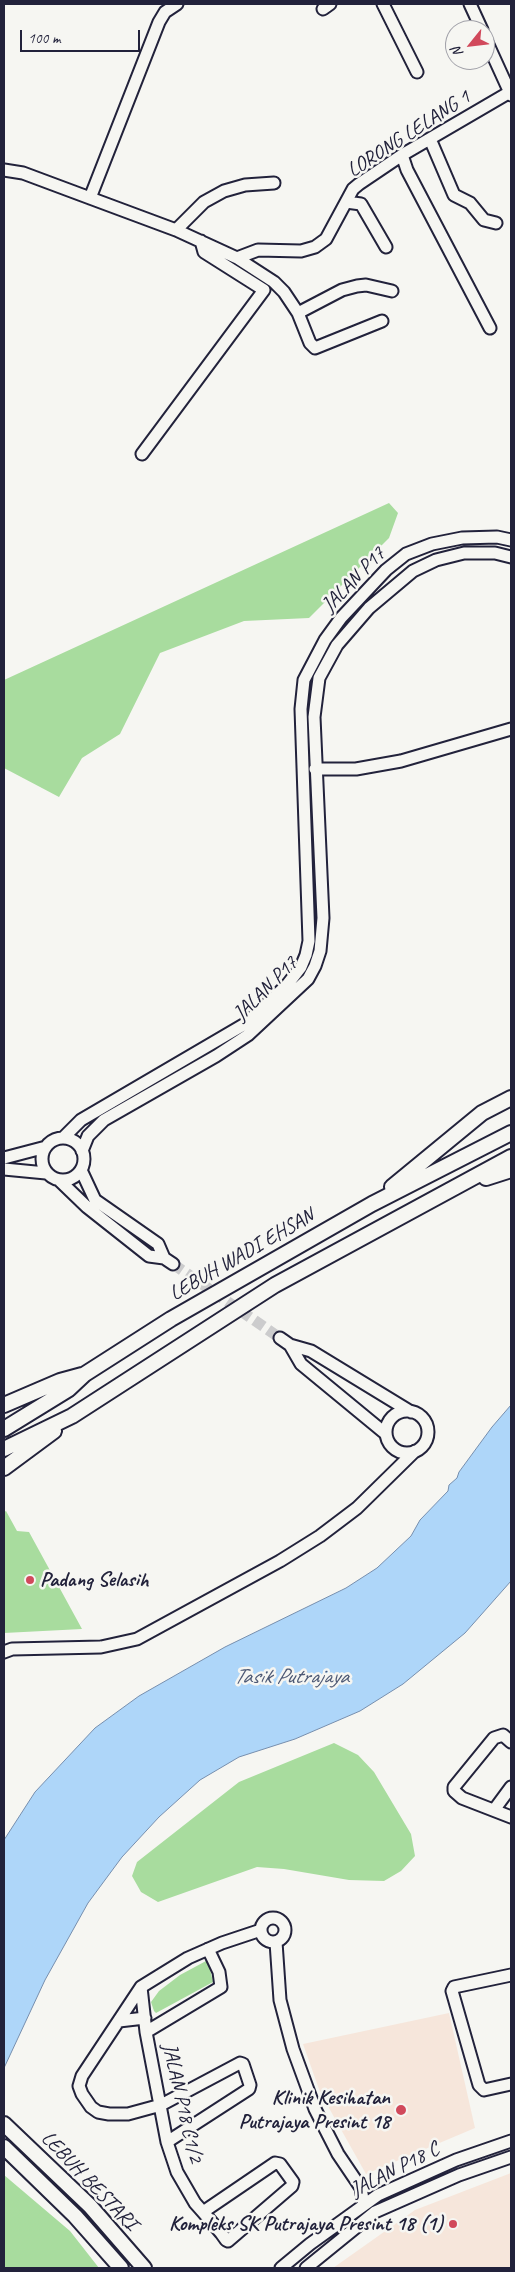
<!DOCTYPE html>
<html>
<head>
<meta charset="utf-8">
<style>
  body { margin:0 }
  #map { position:relative; width:515px; height:2272px; overflow:hidden; background:#f6f6f2; font-family:Caveat,sans-serif }
  canvas { display:block }
  .frame { position:absolute; inset:0; border:5px solid #22223b; pointer-events:none }
  .north { position:absolute; left:445px; top:20px; width:50px; height:50px; box-sizing:border-box; background:#f6f6f2; border:1px solid #a1a1a9; border-radius:50%; rotate:241deg; font-size:14px; font-weight:700; line-height:20px; text-align:center; color:#22223b }
  .north::after { content:''; display:block; margin:auto; width:18px; height:22px; background:#d1495b; clip-path:polygon(50% 0,100% 100%,50% 72%,0 100%) }
  .scale { position:absolute; left:20px; top:30px; width:120px; height:22px; box-sizing:border-box; border:2px solid #22223b; border-top:0; padding-left:6px; font-size:15px; line-height:18px; white-space:nowrap; color:#22223b; -webkit-text-stroke:4px #f6f6f2; paint-order:stroke }
</style>
</head>
<body>
<div id="map">
<canvas width="515" height="2272"></canvas>
<div class="frame"></div>
<div class="north">N</div>
<div class="scale">100 m</div>
</div>
<script>
const ctx = document.querySelector('canvas').getContext('2d');
ctx.lineJoin = 'round';
function paint(path, color) {
  ctx.fillStyle = color;
  ctx.fill(path, 'evenodd');
}
function shape(rows) {
  const path = new Path2D();
  for (const r of rows) {
    if (r.length === 3) {
      path.moveTo(r[0] + r[2], r[1]);
      path.arc(r[0], r[1], r[2], 0, 2 * Math.PI);
      continue;
    }
    path.moveTo(r[0], r[1]);
    for (let i = 2; i < r.length; i += 2) path.lineTo(r[i], r[i + 1]);
  }
  return path;
}
function strokePath(path, color, width, dash) {
  ctx.strokeStyle = color;
  ctx.lineWidth = width;
  ctx.lineCap = dash ? 'butt' : 'round';
  ctx.setLineDash(dash || []);
  ctx.stroke(path);
}
function drawText(font, color, halo, rows, align = 'center') {
  ctx.font = font + ' Caveat,sans-serif';
  ctx.lineWidth = 5;
  ctx.setLineDash([]);
  ctx.textBaseline = 'middle';
  ctx.strokeStyle = halo;
  ctx.fillStyle = color;
  for (const [text, x, y, turn = 0] of rows) {
    ctx.save();
    ctx.translate(x, y);
    ctx.rotate((+turn || 0) * Math.PI / 180);
    ctx.textAlign = isNaN(turn) ? turn : align;
    if (halo) ctx.strokeText(text, 0, 0);
    ctx.fillText(text, 0, 0);
    ctx.restore();
  }
}
paint(shape([
  [449,2013,475,2128,366,2174,320,2092,303,2044],
  [511,2173,511,2268,333,2268,415,2210]
]), '#f6e6db');
paint(shape([
  [389,503,398,513,389,538,309,618,244,621,160,653,120,734,82,758,59,797,4,768,4,680],
  [6,1511,17,1531,29,1532,82,1629,4,1633,4,1512],
  [334,1743,358,1755,374,1772,411,1834,415,1856,401,1871,384,1881,349,1880,284,1869,257,1867,158,1902,141,1892,132,1876,137,1862,239,1782],
  [206,1961,209,1965,213,1982,156,2013,154,2011,151,2002,159,1991,180,1975],
  [4,2175,70,2231,99,2268,4,2268]
]), '#a8dc9e');
const water = shape([
  [511,1405,511,1581,465,1633,403,1684,360,1711,295,1739,239,1757,200,1780,159,1817,122,1857,88,1903,45,1980,4,2068,4,1840,35,1792,95,1728,139,1696,225,1647,346,1588,377,1568,411,1536,420,1520,448,1491,449,1485,457,1478,459,1472,492,1427,511,1405]
]);
paint(water, '#aed6f9');
strokePath(water, '#768ead', 1);
strokePath(shape([
  [173,1264,280,1338]
]), '#cccccd', 11, [11, 5.5]);
const minor = shape([
  [383,4,417,72],
  [470,4,482,30],
  [323,9,330,4],
  [485,38,511,95],
  [430,139,454,195,470,203,484,220,496,223],
  [402,155,407,170,490,328],
  [4,170,23,173,90,198,176,230,237,258,274,282,284,292,298,313,310,343,315,348,382,321],
  [90,198,159,22,165,12,177,4],
  [346,202,361,204,386,247],
  [176,230,204,202,224,191,245,185,274,183],
  [237,258,258,250,301,251,315,247,326,239,353,189,359,184,402,155,510,92],
  [298,313,342,290,357,286,366,285,392,291],
  [142,454,264,290,204,252,201,241],
  [315,769,356,769,401,761,511,729],
  [63,1159,21],
  [63,1138,81,1120,245,1024,287,985,301,967,306,955,309,941,301,709,304,680,325,640,341,618,386,570,406,554,432,544,462,538,497,537,511,540],
  [82,1151,88,1136,104,1120,216,1056,248,1035,308,979,315,966,320,951,323,918,314,717,319,678,337,645,369,608,413,571,436,560,464,553,495,553,511,557],
  [4,1158,46,1147],
  [4,1169,46,1173],
  [81,1170,95,1200,158,1244,164,1258],
  [59,1180,87,1207,149,1256,164,1258,173,1264],
  [280,1338,290,1345,311,1351,411,1412],
  [290,1345,301,1364,386,1434],
  [407,1432,21],
  [4,1652,12,1649,101,1647,137,1639,280,1561,320,1536,357,1508,415,1451],
  [511,1742,503,1735,494,1738,454,1787,454,1791,462,1798,511,1817],
  [494,1810,511,1787],
  [273,1930,12],
  [276,1942,280,2000,293,2049,315,2109,338,2154,361,2188,364,2205],
  [511,1975,454,1987,452,1991,479,2085,484,2090,511,2084],
  [141,1987,146,2032,167,2142,177,2172,195,2203,203,2212,221,2233,226,2240,228,2241,292,2186,293,2182,280,2164,275,2163,203,2212],
  [119,2021,145,2018],
  [146,2032,221,1987,219,1972,208,1949],
  [167,2142,249,2089,250,2085,243,2064,240,2063,161,2105,128,2114,109,2114,98,2112,91,2107,82,2094,79,2086,82,2076,141,1987,188,1958,222,1943,261,1930],
  [281,2268,310,2244,378,2195,456,2160,511,2141],
  [306,2268,375,2212,459,2175,511,2157]
]);
const major = shape([
  [486,1178,511,1170],
  [392,1187,482,1113,511,1098],
  [4,1405,60,1381,82,1375],
  [4,1429,69,1389,85,1374,171,1319,372,1204,511,1133],
  [4,1449,72,1416,275,1285,511,1157],
  [4,1468,54,1431],
  [4,2124,90,2206,144,2268],
  [4,2147,75,2216,121,2268]
]);
strokePath(minor, '#22223b', 15);
strokePath(major, '#22223b', 18);
strokePath(minor, '#f6f6f2', 11);
strokePath(major, '#f6f6f2', 14);
for (const [x, y, r, color] of [
  [30,1580,5,"#d1495b"],
  [401,2110,6,"#d1495b"],
  [453,2224,5,"#d1495b"]
]) {
  const dot = new Path2D();
  dot.arc(x, y, r, 0, 2 * Math.PI);
  ctx.fillStyle = color;
  ctx.fill(dot);
  strokePath(dot, '#f6f6f2', 2);
}
drawText('21px', '#22223b', '#f6f6f2', [
  ["LORONG LELANG 1",409,134,-33],
  ["JALAN P17",354,580,-46],
  ["JALAN P17",266,989,-45],
  ["LEBUH WADI EHSAN",242,1255,-30],
  ["JALAN P18 C1/2",182,2103,77],
  ["JALAN P18 C",395,2170,-27],
  ["LEBUH BESTARI",89,2181,46]
]);
drawText('bold 21px', '#22223b', '#f6f6f2', [
  ["Padang Selasih",40,1580,"left"],
  ["Klinik Kesihatan",390,2098],
  ["Putrajaya Presint 18",390,2122],
  ["Kompleks SK Putrajaya Presint 18 (1)",443,2224]
], 'right');
drawText('italic 22px', '#4c5874', '#f6f6f2', [
  ["Tasik Putrajaya",291,1677]
]);
</script>
</body>
</html>
